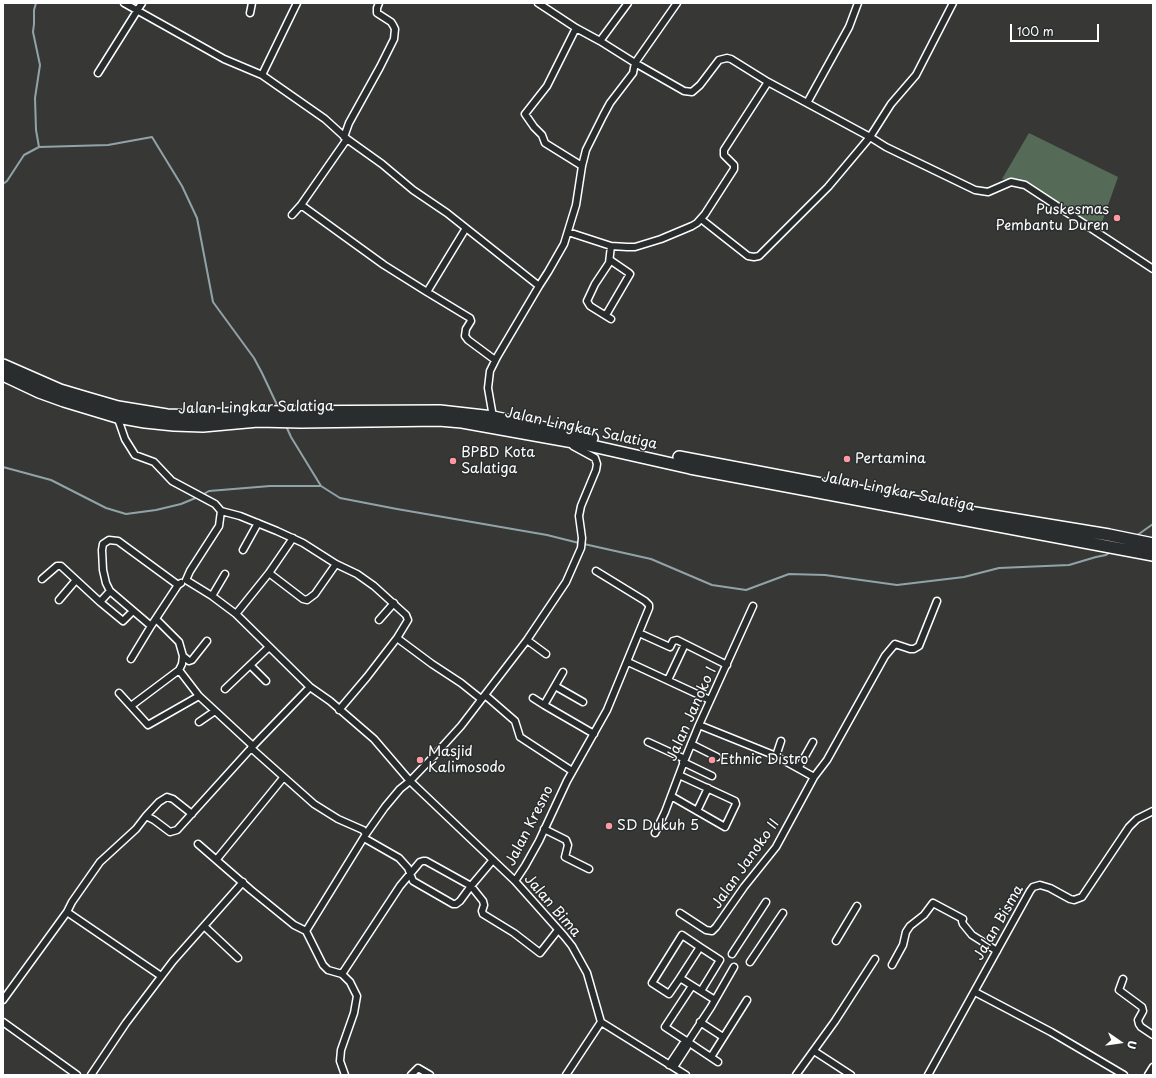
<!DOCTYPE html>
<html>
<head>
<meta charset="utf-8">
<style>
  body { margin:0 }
  #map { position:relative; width:1156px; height:1078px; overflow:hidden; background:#373835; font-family:"Playpen Sans",sans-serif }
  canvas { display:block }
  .frame { position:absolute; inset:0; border:4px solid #fff; pointer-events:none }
  .north { position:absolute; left:1100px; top:1022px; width:40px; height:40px; -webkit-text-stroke:3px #2a2d2e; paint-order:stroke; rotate:103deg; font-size:11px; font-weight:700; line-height:16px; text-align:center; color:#fff }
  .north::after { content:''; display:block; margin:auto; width:14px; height:18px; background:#fff; clip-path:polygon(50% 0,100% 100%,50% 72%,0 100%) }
  .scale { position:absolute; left:1010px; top:24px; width:89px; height:18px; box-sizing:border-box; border:2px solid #fff; border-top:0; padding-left:5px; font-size:12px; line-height:14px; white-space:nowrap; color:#fff; -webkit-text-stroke:3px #2a2d2e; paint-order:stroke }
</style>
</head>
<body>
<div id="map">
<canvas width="1156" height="1078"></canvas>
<div class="frame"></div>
<div class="north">U</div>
<div class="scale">100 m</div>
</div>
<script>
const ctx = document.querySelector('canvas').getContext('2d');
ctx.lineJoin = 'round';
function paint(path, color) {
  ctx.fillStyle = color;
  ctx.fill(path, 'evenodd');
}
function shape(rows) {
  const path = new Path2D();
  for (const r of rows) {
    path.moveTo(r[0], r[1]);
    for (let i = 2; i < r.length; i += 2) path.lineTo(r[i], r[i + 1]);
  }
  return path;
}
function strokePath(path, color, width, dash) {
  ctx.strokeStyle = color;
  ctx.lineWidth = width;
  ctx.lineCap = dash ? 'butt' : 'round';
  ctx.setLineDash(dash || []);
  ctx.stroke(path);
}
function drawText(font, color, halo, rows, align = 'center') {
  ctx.font = font + ' "Playpen Sans",sans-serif';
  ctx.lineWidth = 3;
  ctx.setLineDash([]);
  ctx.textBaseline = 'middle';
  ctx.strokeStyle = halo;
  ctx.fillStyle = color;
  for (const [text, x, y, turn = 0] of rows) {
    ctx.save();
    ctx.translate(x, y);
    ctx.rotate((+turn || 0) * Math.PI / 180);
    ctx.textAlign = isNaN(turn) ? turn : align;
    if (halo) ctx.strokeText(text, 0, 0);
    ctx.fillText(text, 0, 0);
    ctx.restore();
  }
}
paint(shape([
  [1029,133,1118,177,1100,228,1020,181,1002,179]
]), '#566b57');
strokePath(shape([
  [36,3,34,10,34,24,33,32,40,65,35,98,36,130,39,147],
  [3,184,7,181,24,155,39,147,108,145,152,137,182,186,197,218,213,302,254,358,262,373,278,407],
  [286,426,291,437,321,486,340,498,397,509,547,535,579,543],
  [3,467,51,480,106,508,126,514,156,510,181,504,198,497],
  [202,495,209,491,270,486,321,486],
  [1136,536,1153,524],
  [584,544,651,559,712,585,746,590,789,574,825,575,897,585,964,577,999,568,1069,565,1096,557,1106,555,1112,551]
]), '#92a3a8', 2);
const minor = shape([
  [124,3,224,59,262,75,325,119,347,139,382,164,413,190,447,213,539,286],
  [538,3,576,28,600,41,635,63,677,3],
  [250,13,252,3],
  [576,28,547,86,525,114,534,127,542,135,545,143,582,166],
  [600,41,628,3],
  [98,73,142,3],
  [262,75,297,3],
  [807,103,849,27,858,3],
  [344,137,349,123,380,67,394,39,395,29,393,25,391,22,377,13,377,8,379,3],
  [301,205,384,265,427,292,466,228],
  [292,215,301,205,347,139],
  [701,219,748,256,754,257,759,256,828,187,870,137,891,104,916,75,953,3],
  [568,232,611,246,627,247,635,247,661,239,692,226,697,223,705,214,734,169,734,165,724,155,724,150,768,82],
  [611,246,609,263,595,284,587,301,590,306,611,319],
  [427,292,470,318,471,321,466,329,465,336,468,340,495,360],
  [606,315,630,274,629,273,610,260],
  [117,416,125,439,135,455,154,462,172,481,215,504,221,511,219,526,190,571,186,580,212,596,236,614,310,687,330,701,374,739,410,781,515,881,564,936,572,946,587,973,601,1022,566,1075],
  [493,417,488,388,490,371,497,357,539,286,548,272,564,244,576,205,582,166,586,150,603,116,610,103,633,73,635,63,684,91,692,92,700,85,719,60,727,58,731,59,768,82,870,137,886,147,975,190,988,192,1011,182,1025,185,1153,269],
  [221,511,240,516,277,531,303,543,336,564,357,574,374,586,406,615,408,620,397,638,367,677,339,710],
  [243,550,258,523],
  [269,573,303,599,307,600,315,594,336,564],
  [42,579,57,566,61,566,100,602],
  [110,591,100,602,123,621,133,611],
  [212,596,225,574],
  [59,600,76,580],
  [236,614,269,573,293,538],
  [379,620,394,603],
  [151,626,110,591,106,583,103,570,102,550,103,544,109,540,118,541,178,585],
  [639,633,670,647,673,641,677,640,727,665],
  [397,638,432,664,461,683,481,699],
  [527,640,546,654],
  [183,656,189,661,192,660,207,641],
  [131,659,151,626,178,585,181,583],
  [628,662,710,700],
  [250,665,266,681],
  [179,670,199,696,253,746],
  [563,672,544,705,594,734],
  [668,680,685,644],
  [555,686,583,702],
  [225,689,269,647],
  [119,693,148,725,199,696],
  [485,695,515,721,520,737,572,771],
  [533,698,544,705],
  [131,706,179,670,182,664,183,656,179,642,156,619],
  [199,722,215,711],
  [699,725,776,756,814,777],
  [648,742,685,759],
  [691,744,717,757],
  [251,748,314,804,338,819,363,830,366,834],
  [776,756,781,741],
  [683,762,712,776],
  [799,767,813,742],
  [671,796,725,827,736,804,735,801,679,775],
  [697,811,708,788],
  [146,816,159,802,167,797,173,799,192,814],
  [544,829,566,840,568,845,565,857,589,869],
  [655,833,665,812,685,759,699,725,753,606],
  [364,838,399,858,408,868,413,881,453,904,456,904,460,901,471,886,492,861],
  [198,844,251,890,294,925,306,931,366,834,385,807,400,789,410,781,432,758,461,726,527,640,566,582,581,548,582,538,579,516,581,506,596,470,597,464,595,458,573,446],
  [217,859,283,778],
  [515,881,525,866,539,841,567,781,607,710,649,608,649,605,645,601,596,571],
  [67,912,161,976],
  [680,913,706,930,712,931,716,927,744,887,776,847,814,777,827,760,885,656,895,644,910,649,914,649,919,646,937,601],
  [204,926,238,958],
  [306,931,323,965,328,970,342,974,350,982,357,996,354,1013,341,1050,340,1061,345,1075],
  [836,941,857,906],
  [700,947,720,960,701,991],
  [732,954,766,902],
  [750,962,783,913],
  [892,965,903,945,906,932,910,926,924,915,933,903,963,919,962,921,963,924,972,935,997,951],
  [342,974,400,886,420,862,423,861,426,861,471,886,483,901,484,905,482,911,483,914,514,933,540,953,558,930],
  [680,978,669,994,652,983,682,935,700,947,680,978,715,1000],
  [1123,979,1119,990,1142,1007,1143,1011,1138,1020,1139,1024,1141,1027,1153,1035],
  [975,992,1051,1032,1124,1075],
  [3,1000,67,912,72,902,100,862,136,829,146,816,154,820,170,832,177,830,253,746,310,687],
  [3,1022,77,1075],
  [601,1022,686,1075],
  [700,1022,723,1037],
  [688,1042,665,1027,692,986],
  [814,1051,851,1075],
  [711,1057,747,1000],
  [669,1065,683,1044,688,1042,711,1007,734,967],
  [674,1067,687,1047,688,1042,718,1062],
  [91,1075,126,1023,173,961,243,882],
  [411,1075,418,1068,430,1075],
  [796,1075,835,1021,875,959],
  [928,1075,1030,891,1033,887,1040,885,1050,888,1070,899,1074,900,1082,897,1129,827,1137,819,1153,811],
  [1148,1075,1153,1067]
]);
const trunk = shape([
  [3,365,60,390,87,398,118,407,167,415,196,416,255,412,440,411,493,417,592,438],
  [3,375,39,392,64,401,117,417,145,422,174,425,203,426,258,421,301,422,439,420,462,422,579,443,690,468,802,489,1153,555],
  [679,457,969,512,1109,535,1153,544]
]);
strokePath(minor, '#fff', 9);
strokePath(trunk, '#fff', 14);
strokePath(minor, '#2a2d2e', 6);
strokePath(trunk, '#2a2d2e', 11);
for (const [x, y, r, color] of [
  [1117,218,4,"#ff9aa2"],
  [847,459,4,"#ff9aa2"],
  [453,461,4,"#ff9aa2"],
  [420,760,4,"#ff9aa2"],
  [712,760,4,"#ff9aa2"],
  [609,826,4,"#ff9aa2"]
]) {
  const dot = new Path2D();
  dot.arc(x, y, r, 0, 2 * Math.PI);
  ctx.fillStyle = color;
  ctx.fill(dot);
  strokePath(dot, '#2a2d2e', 1.5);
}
drawText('14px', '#fff', '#2a2d2e', [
  ["Puskesmas",1109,210,"right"],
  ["Pembantu Duren",1109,226,"right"],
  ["BPBD Kota",461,453],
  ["Salatiga",461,469],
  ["Pertamina",855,459],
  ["Masjid",428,752],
  ["Kalimosodo",428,768],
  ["Ethnic Distro",720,760],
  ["SD Dukuh 5",617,826]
], 'left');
drawText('14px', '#fff', '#2a2d2e', [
  ["Jalan Lingkar Salatiga",256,408,-1],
  ["Jalan Lingkar Salatiga",581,429,12],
  ["Jalan Lingkar Salatiga",898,492,11],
  ["Jalan Janoko I",692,714,-66],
  ["Jalan Kresno",530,826,-63],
  ["Jalan Janoko II",746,864,-55],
  ["Jalan Bima",552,906,49],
  ["Jalan Bisma",999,923,-60]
]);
</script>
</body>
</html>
